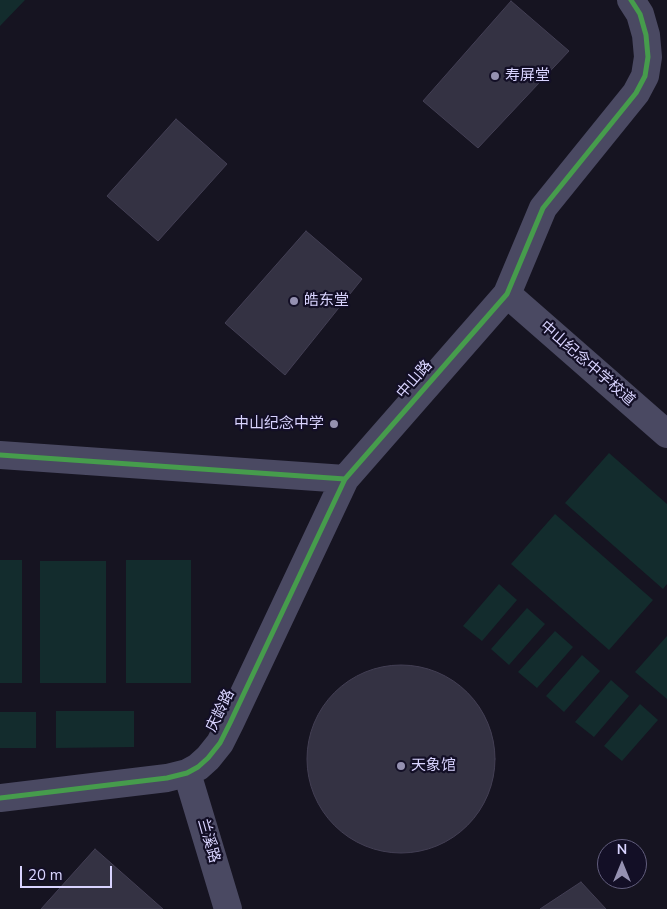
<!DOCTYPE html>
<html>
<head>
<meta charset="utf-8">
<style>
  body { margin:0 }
  #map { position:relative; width:667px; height:909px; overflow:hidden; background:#161421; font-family:"Nunito Sans",sans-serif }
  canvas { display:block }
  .north { position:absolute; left:597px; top:839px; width:50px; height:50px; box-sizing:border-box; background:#130f26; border:1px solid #625e7d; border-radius:50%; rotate:0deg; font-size:14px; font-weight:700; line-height:20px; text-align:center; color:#d9d4ff }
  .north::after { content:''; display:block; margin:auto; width:18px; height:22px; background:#9591b1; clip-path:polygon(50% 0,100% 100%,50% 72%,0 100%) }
  .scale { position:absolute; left:20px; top:866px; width:92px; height:22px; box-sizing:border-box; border:2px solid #d9d4ff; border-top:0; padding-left:6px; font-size:15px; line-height:18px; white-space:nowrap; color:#d9d4ff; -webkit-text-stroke:4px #130f26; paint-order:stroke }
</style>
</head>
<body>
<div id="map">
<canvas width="667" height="909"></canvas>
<div class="north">N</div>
<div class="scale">20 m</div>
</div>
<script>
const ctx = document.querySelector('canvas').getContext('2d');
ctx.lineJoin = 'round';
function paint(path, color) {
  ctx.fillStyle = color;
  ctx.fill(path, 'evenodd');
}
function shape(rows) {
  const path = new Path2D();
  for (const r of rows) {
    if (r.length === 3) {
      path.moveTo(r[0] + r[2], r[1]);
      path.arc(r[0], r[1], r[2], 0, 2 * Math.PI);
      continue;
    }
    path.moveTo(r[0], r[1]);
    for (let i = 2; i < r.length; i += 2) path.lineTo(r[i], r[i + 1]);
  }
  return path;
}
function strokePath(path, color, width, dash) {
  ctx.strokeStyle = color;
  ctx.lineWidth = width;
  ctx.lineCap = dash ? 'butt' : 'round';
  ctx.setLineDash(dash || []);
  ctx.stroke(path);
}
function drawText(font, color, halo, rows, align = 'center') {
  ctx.font = font + ' "Nunito Sans","Noto Sans SC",sans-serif';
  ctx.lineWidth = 4.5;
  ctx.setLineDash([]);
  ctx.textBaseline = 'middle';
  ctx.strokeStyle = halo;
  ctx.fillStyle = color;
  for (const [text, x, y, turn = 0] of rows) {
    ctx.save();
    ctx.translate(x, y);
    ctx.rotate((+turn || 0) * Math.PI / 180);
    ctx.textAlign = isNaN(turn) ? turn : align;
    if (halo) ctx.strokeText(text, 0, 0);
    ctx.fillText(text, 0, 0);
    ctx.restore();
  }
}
paint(shape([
  [0,0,25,0,0,26],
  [609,453,667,504,667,584,663,589,565,503],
  [555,514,653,600,609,650,511,564],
  [0,560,22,560,22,683,0,683],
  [126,560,191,560,191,683,126,683],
  [40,561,106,561,106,683,40,683],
  [499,584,517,600,482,641,463,626],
  [527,608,545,624,509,665,491,649],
  [555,631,573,647,537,688,518,672],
  [667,636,667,699,635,672],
  [582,655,600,671,564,712,546,696],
  [611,680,629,696,594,737,575,722],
  [640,704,658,720,622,761,604,746],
  [56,711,134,711,134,747,56,748],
  [0,712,36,712,36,748,0,748]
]), '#132c2d');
const building = shape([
  [511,1,569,51,478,148,423,101,511,1],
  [176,119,227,164,158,241,107,196,176,119],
  [306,231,362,279,285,375,225,323,306,231],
  [401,759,94],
  [95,849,163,909,41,909,95,849],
  [581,882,606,909,540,909,581,882]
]);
paint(building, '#343243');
strokePath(building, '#433f54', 1);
strokePath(shape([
  [507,294,667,434],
  [0,455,345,479,507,294,543,208,636,93,645,76,648,57,646,35,640,14,631,0],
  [187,773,228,909],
  [0,798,167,778,187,773,198,767,208,758,220,743,230,723,345,479]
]), '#4a4962', 28);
strokePath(shape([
  [0,455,345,479,507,294,543,208,636,93,645,76,648,57,646,35,640,14,631,0],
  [0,798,167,778,187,773,198,767,208,758,220,743,230,723,345,479]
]), '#469c4c', 5);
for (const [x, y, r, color] of [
  [495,76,5,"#9591b1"],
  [294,301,5,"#9591b1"],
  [334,424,5,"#9591b1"],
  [401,766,5,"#9591b1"]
]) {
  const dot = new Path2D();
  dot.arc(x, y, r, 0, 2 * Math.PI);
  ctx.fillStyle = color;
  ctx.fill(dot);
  strokePath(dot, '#130f26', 2);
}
drawText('15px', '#d9d4ff', '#130f26', [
  ["寿屏堂",505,76],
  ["皓东堂",304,301],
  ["中山纪念中学",324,424,"right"],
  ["天象馆",411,766]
], 'left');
drawText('15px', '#d9d4ff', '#130f26', [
  ["中山纪念中学校道",587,364,41],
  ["中山路",415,380,-49],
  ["庆龄路",221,711,-64],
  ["兰溪路",208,841,74]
]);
</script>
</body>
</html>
